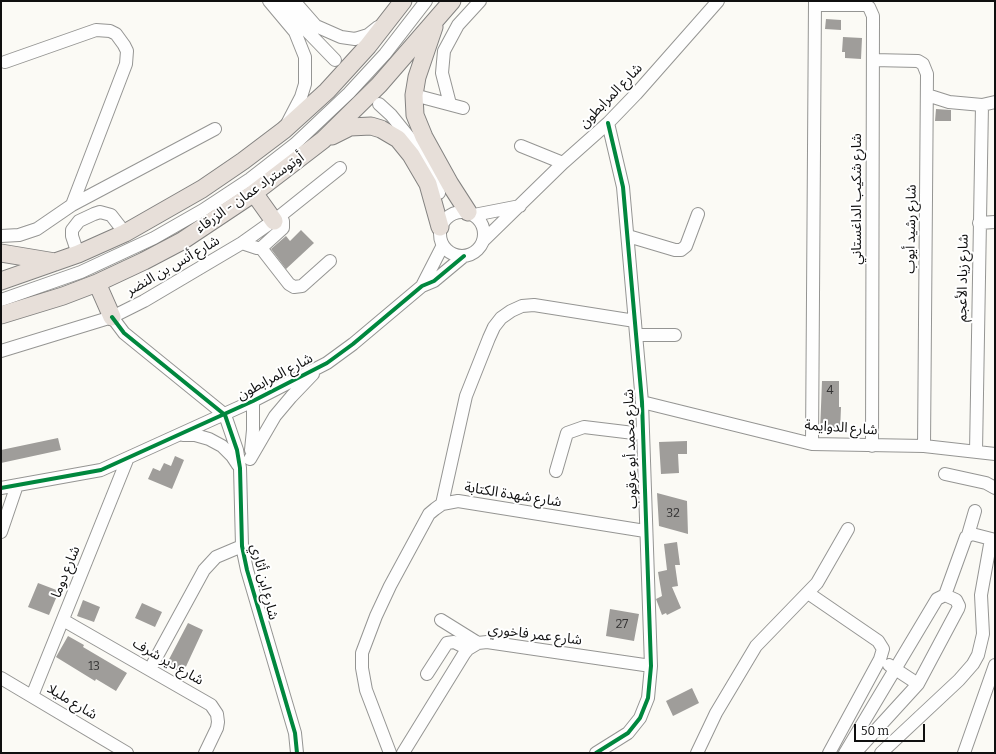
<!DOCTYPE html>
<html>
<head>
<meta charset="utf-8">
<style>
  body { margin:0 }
  #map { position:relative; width:996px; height:754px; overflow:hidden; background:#fbfaf5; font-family:Bitter,serif }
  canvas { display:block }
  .frame { position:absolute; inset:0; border:2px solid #0f0f0f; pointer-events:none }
  .scale { position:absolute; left:854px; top:724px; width:71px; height:18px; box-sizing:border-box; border:2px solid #0f0f0f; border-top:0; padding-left:5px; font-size:12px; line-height:14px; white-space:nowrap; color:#0f0f0f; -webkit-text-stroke:3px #fff; paint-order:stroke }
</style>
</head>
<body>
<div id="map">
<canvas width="996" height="754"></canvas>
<div class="frame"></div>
<div class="scale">50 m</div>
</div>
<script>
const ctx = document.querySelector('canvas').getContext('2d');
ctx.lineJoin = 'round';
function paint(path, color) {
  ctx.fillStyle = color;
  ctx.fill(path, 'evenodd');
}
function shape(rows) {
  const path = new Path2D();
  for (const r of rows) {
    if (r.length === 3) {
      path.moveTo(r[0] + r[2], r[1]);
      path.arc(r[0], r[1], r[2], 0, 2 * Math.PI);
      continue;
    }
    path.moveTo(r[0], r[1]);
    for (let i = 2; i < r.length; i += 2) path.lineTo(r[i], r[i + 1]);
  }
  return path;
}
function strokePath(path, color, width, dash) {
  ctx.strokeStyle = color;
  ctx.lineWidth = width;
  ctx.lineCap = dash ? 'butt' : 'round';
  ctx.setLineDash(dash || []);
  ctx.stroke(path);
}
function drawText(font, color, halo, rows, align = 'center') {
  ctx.font = font + ' Bitter,"Noto Sans Arabic",serif';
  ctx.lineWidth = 4;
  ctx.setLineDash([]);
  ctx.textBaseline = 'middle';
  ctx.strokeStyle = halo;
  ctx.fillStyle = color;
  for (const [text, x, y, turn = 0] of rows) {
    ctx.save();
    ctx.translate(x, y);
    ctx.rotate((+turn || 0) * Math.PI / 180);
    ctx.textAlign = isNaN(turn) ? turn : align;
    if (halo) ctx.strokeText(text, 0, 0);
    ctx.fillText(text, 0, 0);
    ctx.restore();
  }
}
paint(shape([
  [826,19,841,20,841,30,825,29],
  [843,37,862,38,861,59,845,58,845,52,842,52],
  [936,109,951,110,951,121,935,121],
  [301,230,314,243,286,269,271,249,286,236,290,241],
  [822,381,839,381,839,407,841,407,840,432,820,432],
  [58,438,61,450,1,463,1,450],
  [687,441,687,454,678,454,679,473,661,474,659,442],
  [175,456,184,460,172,489,148,479,153,468,160,471,164,463,171,466],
  [657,493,687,501,688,534,659,526],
  [677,542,680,565,675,565,678,586,672,587,681,608,667,615,666,613,662,615,656,599,662,596,658,572,667,570,664,544],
  [38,583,59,591,49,615,28,607],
  [83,600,100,607,94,622,77,616],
  [142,603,162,612,155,627,135,618],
  [610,609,639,614,634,641,606,636],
  [188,623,203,630,183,673,166,665],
  [68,636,84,645,83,647,127,673,116,691,96,679,95,681,56,657],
  [692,688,699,703,673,716,666,701]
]), '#9f9d9a');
const minor = shape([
  [269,1,295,32,305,57,305,84,301,97,288,122],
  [282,1,306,30,335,60],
  [294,1,316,26,341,37,355,39,368,35,378,27],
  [815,5,865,5,869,7,873,16,872,446],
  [873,60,918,61,923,64,927,74,924,446],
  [5,62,96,30,110,31,116,34,124,45,127,51,126,64,72,205],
  [414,95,463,108],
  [927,95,949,102,982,105,995,102],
  [379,104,391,115,421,152,436,181,439,193],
  [450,104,442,73,444,51,458,25,480,1],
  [521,146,563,163],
  [462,234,22],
  [474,215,520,206],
  [979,223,995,222],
  [1,236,19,235,37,229,72,205,215,129],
  [628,236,675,250,681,250,686,246,698,214],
  [483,241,563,163,608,123,636,94,718,1],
  [242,243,257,248,261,248,283,228,283,221,280,216],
  [261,248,289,284,294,287,302,286,330,261],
  [78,254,72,236,72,230,79,221,94,214,100,212,111,215,125,233],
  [422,286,443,245],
  [1,300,81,272,154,238,203,210,250,179,295,144,349,93,385,54,426,1],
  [112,317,124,333,225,415,237,450,240,468,242,546,247,570,295,733,297,753],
  [636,335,675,335],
  [1,351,112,317,144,301,242,243,280,216,340,168],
  [642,402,812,444,924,446,995,454],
  [183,435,195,435,209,439,222,446,232,456,238,465],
  [812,444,815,1],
  [251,450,253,430,253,401],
  [976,452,982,105],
  [250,459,275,416,291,397,313,374],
  [556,471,567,433,584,427,642,434],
  [945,474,986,483,995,488],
  [1,488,101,470,253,401,327,363,353,344,422,286,434,281,464,256],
  [442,504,466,396,489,338,494,327,501,318,511,311,522,306,534,305,635,321],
  [1,532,17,485],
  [968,535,975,511],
  [808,593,878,641,883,649,880,659,829,753],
  [945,595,966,537,972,534,995,540],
  [63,620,211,705,217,714,218,722,217,728,205,753],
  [441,620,478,643],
  [889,665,918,684],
  [150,669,204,570,216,557,242,546],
  [427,674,447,643,454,642,468,649],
  [1,678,127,753],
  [32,696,127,460],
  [390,753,366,690,362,668,362,653,376,616,390,586,429,514,435,509,442,504,458,501,645,531],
  [403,753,464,654,468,649,478,643,487,642,651,666],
  [596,753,628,733,640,718,648,698,651,666,642,402,623,187,608,123],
  [697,753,716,713,756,646,817,583,848,529],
  [845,753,937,599,945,595,956,600,959,606,958,609,918,684,855,753],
  [881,753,959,680,973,664,978,655,983,634,981,595,991,539],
  [964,753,995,665]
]);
const highway = shape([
  [434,27,417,77,414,95,415,115,424,137,450,184,468,212],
  [332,136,350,127,371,126,381,129,398,139,411,155,428,184,440,227],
  [254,193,274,221],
  [1,253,55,262],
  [1,281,78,254,125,233,202,189,243,161,284,130,327,91,368,46,403,1],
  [97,283,112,317],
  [1,315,63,296,97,283,144,261,182,241,254,193,323,140,379,85,452,1]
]);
strokePath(minor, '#959593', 14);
strokePath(highway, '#838280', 19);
strokePath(minor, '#fefefe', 12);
strokePath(highway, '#e7dfd9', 17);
strokePath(shape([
  [112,317,124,333,225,415,237,450,240,468,242,546,247,570,295,733,297,753],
  [1,488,101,470,253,401,327,363,353,344,422,286,434,281,464,256],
  [596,753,628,733,640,718,648,698,651,666,642,402,623,187,608,123]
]), '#00873e', 4);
drawText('12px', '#333232', null, [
  ["4",830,391],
  ["32",673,514],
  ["27",622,625],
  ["13",94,667]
]);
drawText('14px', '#0f0f0f', '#fff', [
  ["شارع المرابطون",611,96,-46],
  ["أوتوستراد عمان - الزرقاء",250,193,-35],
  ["شارع شكيب الداغستاني",857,199,-90],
  ["شارع رشيد أيوب",911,229,-89],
  ["شارع أنس بن النضر",173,266,-30],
  ["شارع زياد الأعجم",963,278,-89],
  ["شارع المرابطون",275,377,-28],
  ["شارع الدوايمة",841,428,4],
  ["شارع محمد أبو عرقوب",631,449,-92],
  ["شارع شهدة الكتابة",513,495,9],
  ["شارع دوما",66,572,-68],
  ["شارع ابن أثاري",264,582,76],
  ["شارع عمر فاخوري",535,635,7],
  ["شارع دير شرف",168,662,30],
  ["شارع مليلا",72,702,31]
]);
</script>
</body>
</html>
